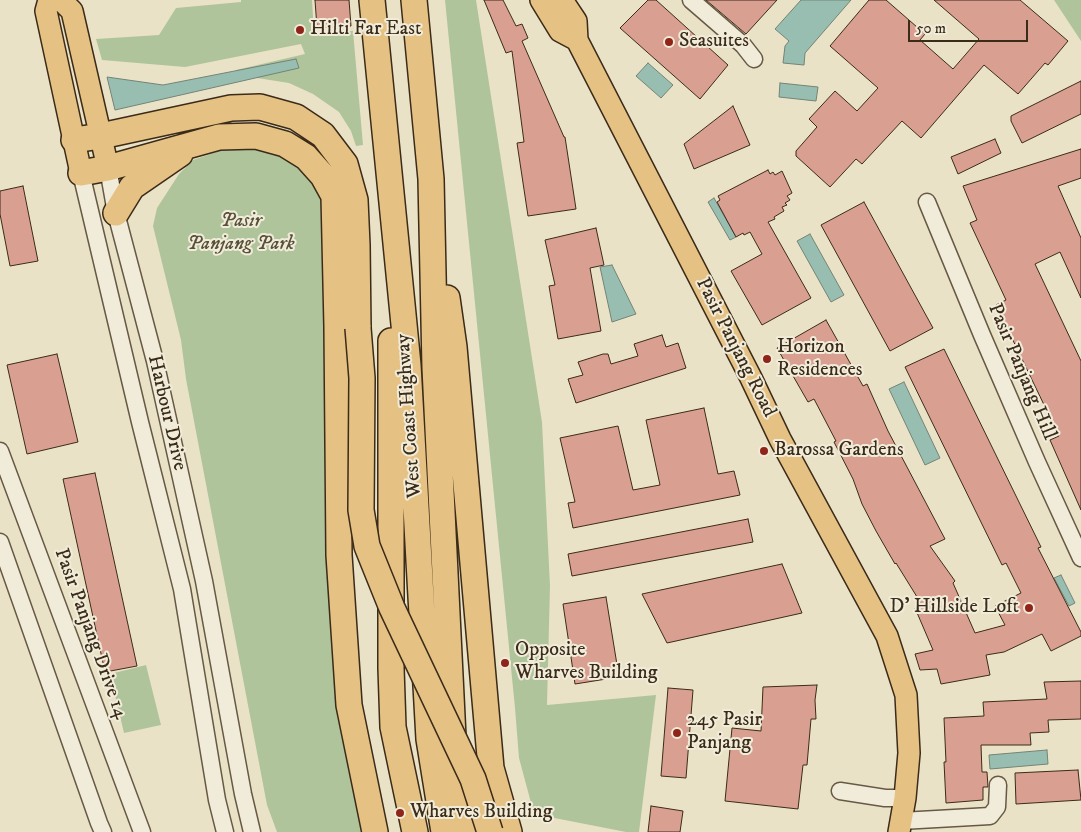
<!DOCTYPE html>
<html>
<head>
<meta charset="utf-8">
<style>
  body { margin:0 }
  #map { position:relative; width:1081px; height:832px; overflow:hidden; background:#eae2c6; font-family:"IM FELL DW Pica",serif }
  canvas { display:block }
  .scale { position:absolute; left:908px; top:20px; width:120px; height:22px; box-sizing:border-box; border:2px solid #3b2b19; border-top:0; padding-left:6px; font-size:15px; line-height:18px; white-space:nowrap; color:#3b2b19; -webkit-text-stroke:4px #f1ecda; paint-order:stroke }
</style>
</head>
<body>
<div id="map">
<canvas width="1081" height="832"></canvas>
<div class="scale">50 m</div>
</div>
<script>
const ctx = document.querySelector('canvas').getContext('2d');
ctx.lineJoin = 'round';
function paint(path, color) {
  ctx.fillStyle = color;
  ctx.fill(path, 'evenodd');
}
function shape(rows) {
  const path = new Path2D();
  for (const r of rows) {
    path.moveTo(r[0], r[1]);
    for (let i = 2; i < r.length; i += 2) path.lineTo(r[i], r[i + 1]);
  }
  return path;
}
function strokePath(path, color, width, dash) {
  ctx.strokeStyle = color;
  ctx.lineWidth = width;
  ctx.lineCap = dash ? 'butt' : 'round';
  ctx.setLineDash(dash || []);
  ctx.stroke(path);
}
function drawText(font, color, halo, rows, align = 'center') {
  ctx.font = font + ' "IM FELL DW Pica",serif';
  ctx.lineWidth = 4;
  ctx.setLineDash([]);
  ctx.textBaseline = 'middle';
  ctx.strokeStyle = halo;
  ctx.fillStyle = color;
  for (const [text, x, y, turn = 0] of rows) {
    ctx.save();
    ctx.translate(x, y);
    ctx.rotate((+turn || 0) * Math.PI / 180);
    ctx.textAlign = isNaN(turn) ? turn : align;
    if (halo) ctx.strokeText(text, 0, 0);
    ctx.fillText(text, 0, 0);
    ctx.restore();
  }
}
paint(shape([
  [241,0,312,0,314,33,353,31,363,145,356,146,351,131,339,112,313,94,289,83,238,75,236,70,305,54,301,44,185,67,102,60,96,39,159,35,176,8,241,2],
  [445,0,476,0,542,422,550,586,547,705,656,695,639,832,626,832,534,814,519,758,515,708],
  [1054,0,1081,0,1081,41],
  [256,145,281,152,302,166,317,188,325,213,363,832,277,832,267,805,186,379,181,340,153,226,157,208,179,174,193,160,234,146],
  [146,665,161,725,124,733,110,674]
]), '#b0c49b');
const water = shape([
  [801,0,851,0,805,53,804,65,783,63,785,46,789,41,775,29,801,0],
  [296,59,299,68,115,110,107,77,163,85,296,59],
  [648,63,673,85,661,98,636,76,648,63],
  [780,83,818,87,816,101,779,97,780,83],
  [714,198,736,237,730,240,708,202,714,198],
  [810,234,844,295,831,302,797,241,810,234],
  [612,265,636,314,612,322,600,267,612,265],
  [904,382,940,458,925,465,889,389,904,382],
  [1061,575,1075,603,1069,606,1054,578,1061,575],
  [1047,750,1048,764,990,769,989,755,1047,750]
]);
paint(water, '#98beb2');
strokePath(water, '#738375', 1);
const building = shape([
  [315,0,349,0,351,26,317,28,315,0],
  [484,0,503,0,516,26,522,24,528,38,522,41,564,137,565,137,576,209,528,216,517,143,524,142,512,51,506,53,484,0],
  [648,0,656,0,728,65,700,99,620,28,648,0],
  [706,0,777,0,746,34,706,0],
  [869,0,886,0,925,34,920,40,953,69,979,39,934,0,1020,0,1068,41,1048,65,1045,63,1018,94,984,65,921,138,902,121,862,164,856,159,830,187,796,156,796,151,817,127,809,119,835,91,857,111,878,88,830,46,869,0],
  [1081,81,1081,114,1022,143,1011,121,1011,116,1081,81],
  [733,106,750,145,694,169,684,144,733,106],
  [995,139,1001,153,958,174,951,157,995,139],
  [1081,149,1081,178,1058,186,1081,238,1081,298,1060,252,1035,264,1081,361,1081,510,1050,440,1059,436,996,305,1006,300,970,223,977,220,963,186,1081,149],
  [768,170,770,174,773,172,775,175,782,171,792,193,787,196,790,200,785,203,787,205,782,207,784,211,774,217,775,219,768,222,811,298,762,325,731,271,762,254,750,232,744,235,743,233,736,237,717,202,720,200,718,196,768,170],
  [23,186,38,261,10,266,0,214,0,191,23,186],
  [864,202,933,328,890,351,821,225,864,202],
  [596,228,604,265,590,268,601,331,558,339,549,286,555,285,545,240,596,228],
  [826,320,863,386,867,384,888,431,945,539,930,546,955,581,953,583,975,633,1005,625,995,606,1021,593,1006,563,1002,565,905,367,944,349,1041,547,1038,548,1081,632,1081,636,1051,651,1042,634,1004,652,986,655,990,675,941,684,937,669,920,670,915,654,933,650,915,608,922,605,896,563,895,564,876,531,862,504,853,479,834,442,836,441,814,399,808,402,777,348,826,320],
  [662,335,666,347,678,343,686,368,576,403,568,379,583,375,578,362,603,354,608,354,611,364,638,356,634,344,662,335],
  [57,354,78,442,27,454,7,365,57,354],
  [704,408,718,474,734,471,740,495,573,528,568,503,575,502,560,438,618,426,633,490,660,485,646,420,704,408],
  [95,473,137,666,105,672,63,479,95,473],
  [748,519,753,542,572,576,568,554,748,519],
  [782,564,802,613,667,643,642,594,782,564],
  [606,597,619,677,575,684,563,604,606,597],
  [1081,681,1081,719,1048,720,1049,732,1030,733,1031,745,981,745,982,772,987,772,988,787,983,787,983,800,946,803,944,762,946,762,944,718,984,716,983,702,1047,699,1044,682,1081,681],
  [817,685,815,700,816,719,811,719,807,765,803,765,798,809,725,801,732,728,761,731,763,687,817,685],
  [668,688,693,690,686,778,661,776,668,688],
  [1078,770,1081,800,1016,804,1015,773,1078,770],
  [651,806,683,811,680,832,648,832,651,806]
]);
paint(building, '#d99f91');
strokePath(building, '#3b2b19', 1);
const minor = shape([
  [691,0,743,45,754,59],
  [108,168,116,213,155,361,204,581,243,794,252,832],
  [81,173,140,422,182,589,217,800,225,832],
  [927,202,982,335,1037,462,1081,558],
  [0,451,142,832],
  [0,542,99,823,103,832],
  [840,791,885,798,905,798],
  [901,821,990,816,997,807,998,785]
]);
const major = shape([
  [49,0,46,11,81,173],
  [61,0,72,11,108,168],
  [541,0,560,31,577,40],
  [562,0,576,21,577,40,751,378,780,439,887,636,906,695,909,753,905,798,899,832]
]);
const highway = shape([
  [372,0,408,365,429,739,444,832],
  [414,0,431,179,435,368,453,737,465,832],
  [74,140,101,136,231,108,260,107,296,117,323,135,345,164,355,200,357,245,358,328],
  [81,173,108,168,219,137,256,136,285,144,306,157,323,176,334,196,337,327,339,555,349,705,375,832],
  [116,213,132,187,180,154],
  [447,298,454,347,491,768,509,832],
  [391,341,391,668,393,727,415,832]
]);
strokePath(minor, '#675944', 19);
strokePath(major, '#3b2b19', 24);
strokePath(highway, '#3b2b19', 28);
strokePath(minor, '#f1ecda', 16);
strokePath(major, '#e5c183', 21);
strokePath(highway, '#e5c183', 25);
const highwayBridge = shape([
  [358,328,362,378,361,510,367,546,392,608,473,779,490,832]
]);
strokePath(highwayBridge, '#3b2b19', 28, []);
strokePath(highwayBridge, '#e5c183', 25);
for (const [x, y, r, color] of [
  [300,30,5,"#8f2418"],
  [669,42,5,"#8f2418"],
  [767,359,5,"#8f2418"],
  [764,451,5,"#8f2418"],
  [1029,608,5,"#8f2418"],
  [505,663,5,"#8f2418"],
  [677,733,5,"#8f2418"],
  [400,813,5,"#8f2418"]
]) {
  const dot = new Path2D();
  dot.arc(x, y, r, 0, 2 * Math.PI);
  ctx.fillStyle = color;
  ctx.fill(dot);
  strokePath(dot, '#f1ecda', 2);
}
drawText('20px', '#3b2b19', '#f1ecda', [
  ["Hilti Far East",310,30],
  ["Seasuites",679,42],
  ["Horizon",777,348],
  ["Residences",777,371],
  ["Barossa Gardens",774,451],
  ["D' Hillside Loft",1019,608,"right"],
  ["Opposite",515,651],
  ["Wharves Building",515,674],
  ["245 Pasir",687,721],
  ["Panjang",687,744],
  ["Wharves Building",410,813]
], 'left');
drawText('italic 20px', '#58513a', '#f1ecda', [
  ["Pasir",241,222],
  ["Panjang Park",241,245]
]);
drawText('20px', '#3b2b19', '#f1ecda', [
  ["Pasir Panjang Road",735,348,63],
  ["Pasir Panjang Hill",1021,372,67],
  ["Harbour Drive",166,413,77],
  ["West Coast Highway",410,416,-94],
  ["Pasir Panjang Drive 14",90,634,70]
]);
</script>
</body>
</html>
